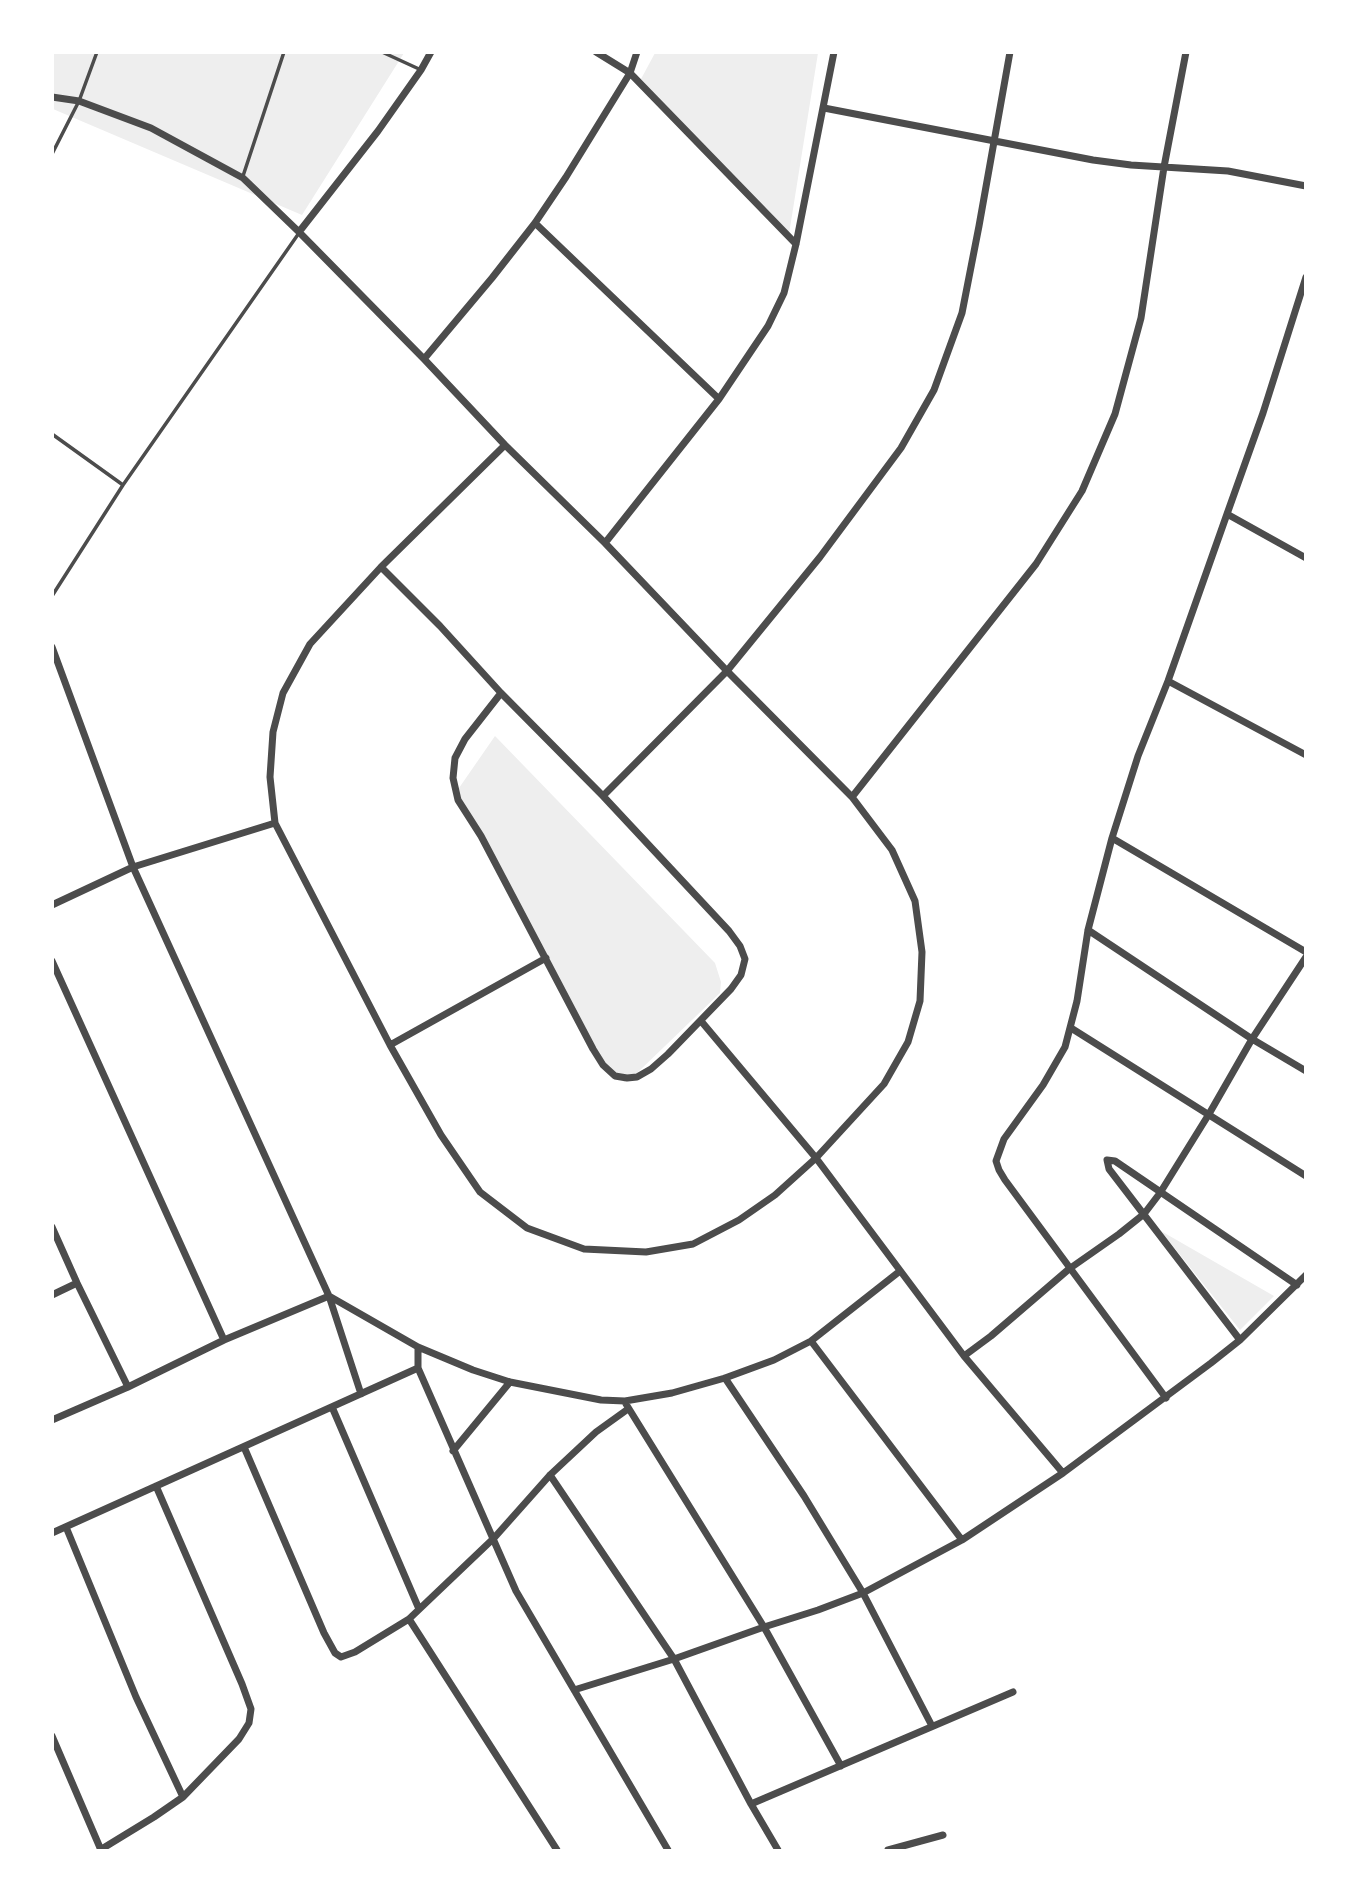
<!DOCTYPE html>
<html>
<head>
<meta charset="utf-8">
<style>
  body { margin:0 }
  #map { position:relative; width:1358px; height:1903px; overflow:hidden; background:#fff; font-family:Bitter,serif }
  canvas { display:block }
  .frame { position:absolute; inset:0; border:54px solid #fff; pointer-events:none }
</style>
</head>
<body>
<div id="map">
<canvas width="1358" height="1903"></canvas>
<div class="frame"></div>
</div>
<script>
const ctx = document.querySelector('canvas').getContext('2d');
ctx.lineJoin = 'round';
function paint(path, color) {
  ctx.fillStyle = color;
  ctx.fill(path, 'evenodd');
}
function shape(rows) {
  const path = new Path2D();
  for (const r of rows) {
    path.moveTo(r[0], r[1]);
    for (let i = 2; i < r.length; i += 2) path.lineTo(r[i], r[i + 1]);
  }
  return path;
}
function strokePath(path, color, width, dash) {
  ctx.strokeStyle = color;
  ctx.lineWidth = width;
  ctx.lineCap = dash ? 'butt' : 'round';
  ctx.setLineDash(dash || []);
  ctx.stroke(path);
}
paint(shape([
  [53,53,404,53,302,215,53,109],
  [655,53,818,53,789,234,641,79],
  [495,736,715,963,721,982,720,993,637,1073,624,1082,607,1069,477,836,461,802,459,788],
  [1161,1231,1274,1296,1240,1330]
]), '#eee');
strokePath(shape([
  [382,52,419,69],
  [52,154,79,101,97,52],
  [243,176,284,52],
  [52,434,123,485],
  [52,596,123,485,299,233]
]), '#4c4c4c', 3.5);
strokePath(shape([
  [596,52,630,73,796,244],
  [52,97,79,101,151,128,243,178,299,232,424,359,505,445,605,543,727,671,852,797,892,850,915,901,922,952,920,1001,908,1042,884,1084,816,1158,775,1195,739,1220,693,1244,646,1252,584,1249,527,1228,480,1192,441,1135,390,1045,275,823,270,777,273,732,283,693,310,644,381,567,505,445],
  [824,108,1093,160,1131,165,1228,171,1306,186],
  [535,223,719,399],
  [299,232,378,131,421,70,431,52],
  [424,359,492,278,535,223,566,177,630,73,637,52],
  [1227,514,1306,558],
  [605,543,719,399,768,326,784,293,796,244,834,52],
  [381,567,440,626,501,693,603,796,729,931,740,946,745,959,741,975,731,989,668,1054,651,1069,637,1077,627,1078,615,1076,603,1065,593,1049,481,836,458,800,453,778,455,758,465,739,501,693],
  [52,647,133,867,329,1296,361,1394],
  [1168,681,1306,755],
  [603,796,727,671,820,557,901,448,934,390,962,313,979,226,1010,52],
  [852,797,1036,564,1082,491,1115,414,1141,318,1164,167,1186,52],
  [1112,838,1306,952],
  [52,905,133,867,275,823],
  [1088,930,1252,1039,1306,1071],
  [52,961,224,1340],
  [701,1021,816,1158,964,1356,1063,1473],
  [1071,1028,1306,1176],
  [390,1045,546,958],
  [52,1227,77,1283,128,1387],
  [52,1295,77,1283],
  [1240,1340,1109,1169,1107,1160,1115,1161,1297,1285],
  [811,1341,962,1540],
  [964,1356,991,1336,1069,1269,1119,1234,1144,1214,1160,1193,1209,1114,1252,1039,1306,957],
  [418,1368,516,1591,668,1850],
  [725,1378,804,1496,863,1593,932,1726],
  [1166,1398,1005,1180,999,1170,996,1161,1004,1139,1043,1085,1065,1047,1077,1001,1088,930,1112,838,1138,756,1168,681,1227,514,1263,413,1306,277],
  [626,1404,764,1627,841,1766],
  [332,1407,419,1609],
  [52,1420,128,1387,224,1340,329,1296,418,1347,473,1370,510,1382,601,1400,625,1401,672,1393,725,1378,774,1360,811,1341,900,1271],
  [244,1447,324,1633,335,1653,341,1657,355,1652,409,1619,494,1538,550,1475,596,1432,628,1409],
  [453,1451,510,1382],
  [550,1475,674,1659,751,1804,778,1850],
  [66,1527,136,1697,183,1797],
  [52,1533,418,1368,418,1347],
  [409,1619,557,1850],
  [574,1690,674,1659,764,1627,818,1610,863,1593,962,1540,1063,1473,1211,1363,1240,1340,1306,1275],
  [52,1736,101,1850],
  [751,1804,1013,1692],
  [100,1850,154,1817,183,1797,239,1739,249,1723,251,1709,242,1684,156,1486],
  [888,1850,943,1835]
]), '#4c4c4c', 7);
</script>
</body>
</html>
